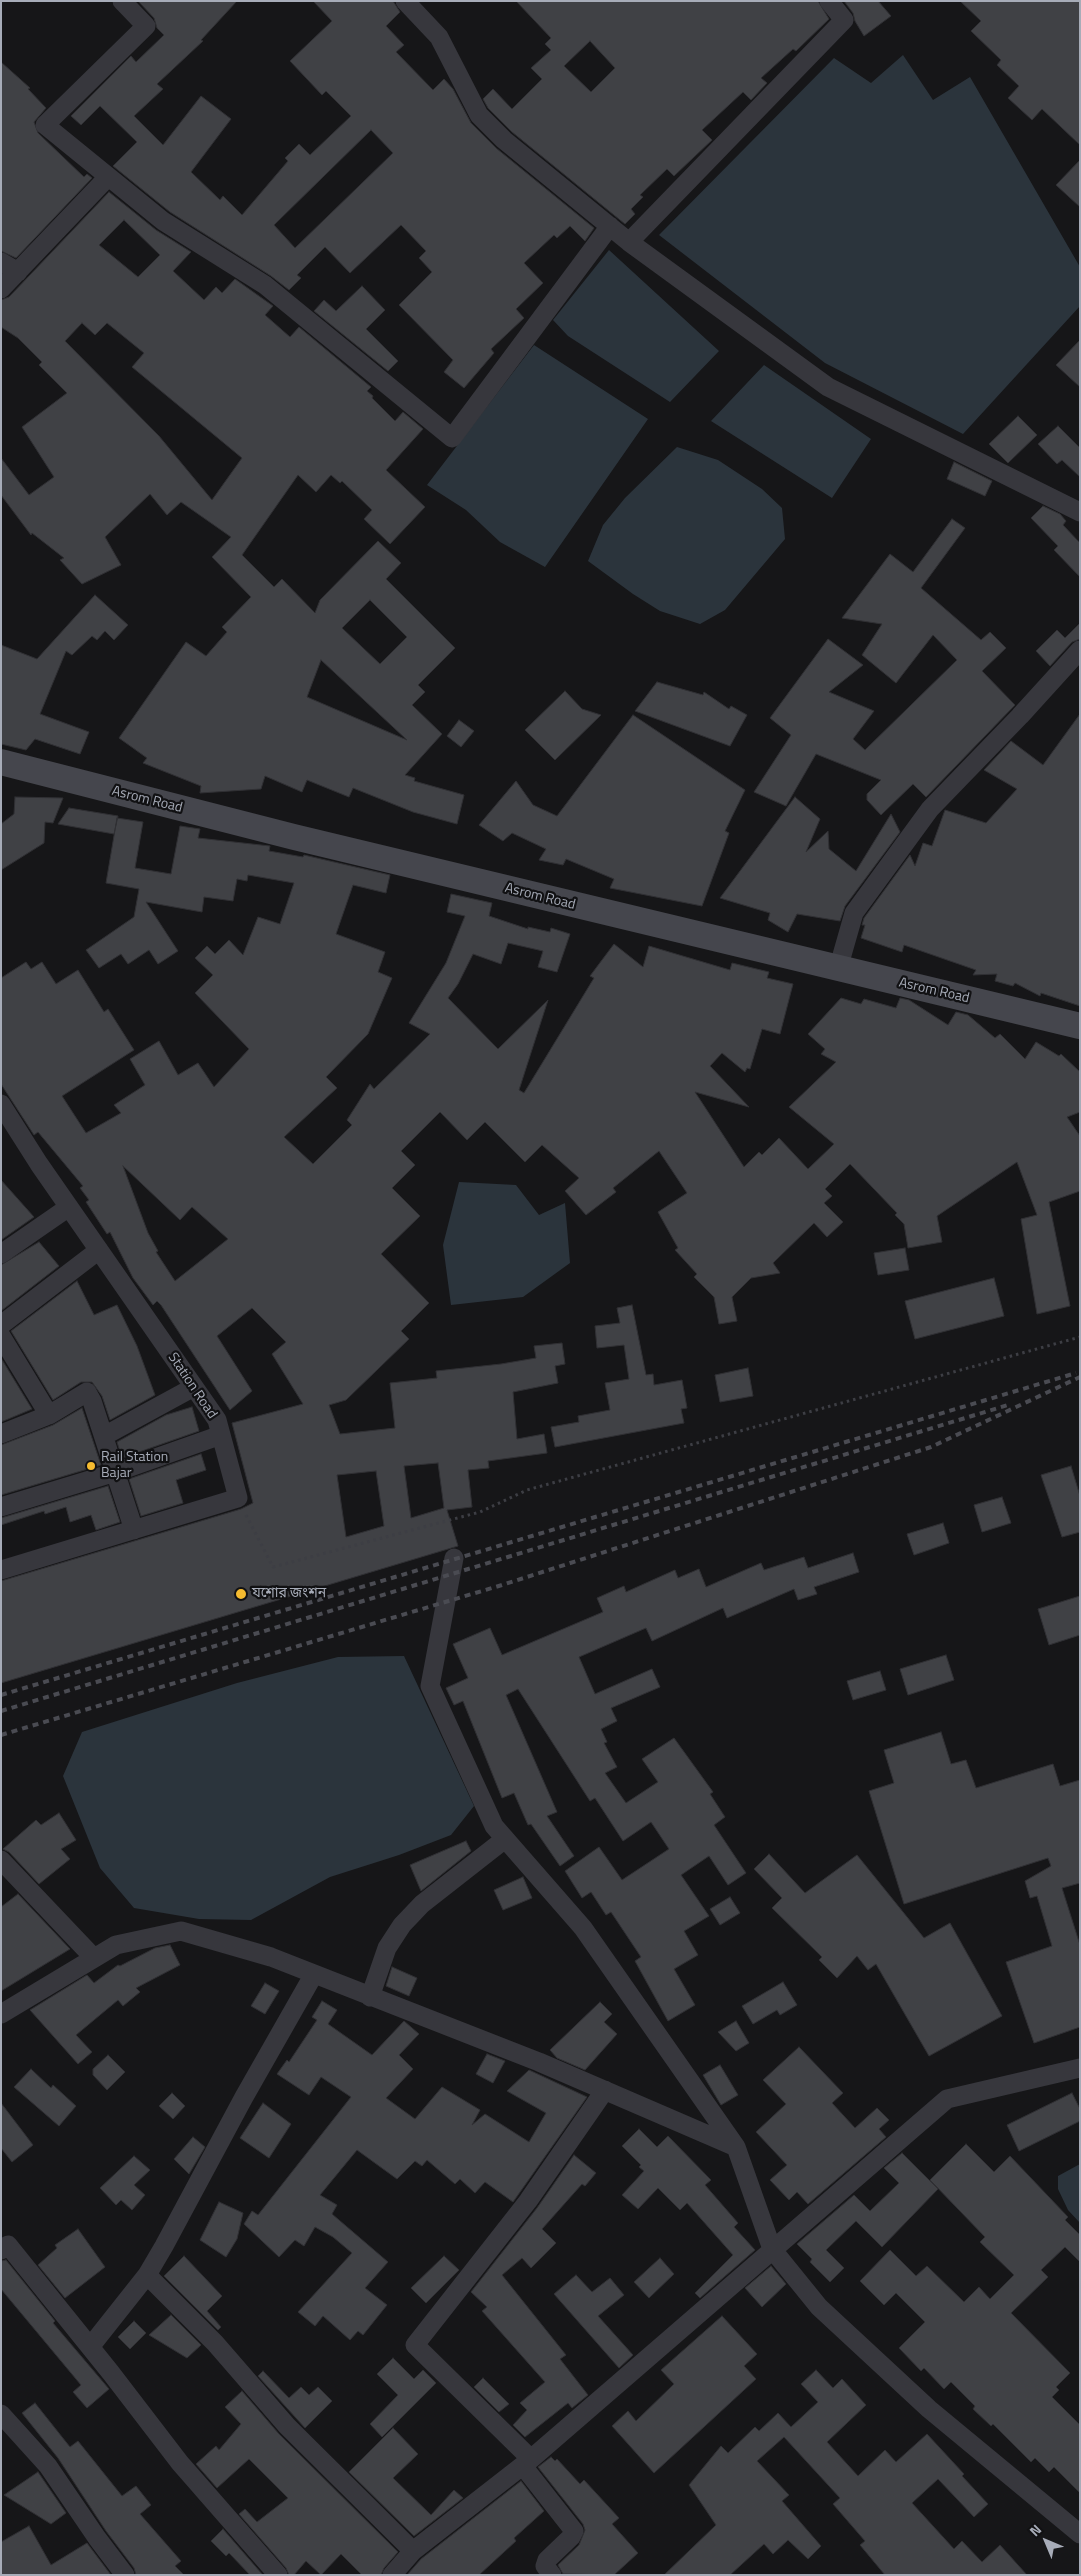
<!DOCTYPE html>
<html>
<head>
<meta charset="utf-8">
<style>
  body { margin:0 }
  #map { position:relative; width:1081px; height:2576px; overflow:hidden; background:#161618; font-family:"Titillium Web",sans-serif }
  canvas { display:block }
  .frame { position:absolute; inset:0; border:2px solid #a7acb8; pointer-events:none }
  .north { position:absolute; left:1021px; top:2516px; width:50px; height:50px; -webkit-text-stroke:4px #111113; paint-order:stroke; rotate:315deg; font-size:14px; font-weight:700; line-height:20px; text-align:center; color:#a7acb8 }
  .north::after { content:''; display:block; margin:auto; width:18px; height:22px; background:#a7acb8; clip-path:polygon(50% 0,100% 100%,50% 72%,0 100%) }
</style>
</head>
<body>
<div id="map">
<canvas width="1081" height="2576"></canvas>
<div class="frame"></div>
<div class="north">N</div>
</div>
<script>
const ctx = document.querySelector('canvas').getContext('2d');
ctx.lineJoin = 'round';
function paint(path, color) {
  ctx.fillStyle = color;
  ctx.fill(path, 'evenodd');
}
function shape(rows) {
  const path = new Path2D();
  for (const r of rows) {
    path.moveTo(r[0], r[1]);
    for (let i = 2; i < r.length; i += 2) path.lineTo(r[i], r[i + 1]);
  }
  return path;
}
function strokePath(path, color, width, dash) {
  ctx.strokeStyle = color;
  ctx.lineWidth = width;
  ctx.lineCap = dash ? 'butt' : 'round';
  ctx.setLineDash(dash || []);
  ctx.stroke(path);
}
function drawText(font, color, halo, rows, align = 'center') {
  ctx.font = font + ' "Titillium Web","Noto Sans Bengali",sans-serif';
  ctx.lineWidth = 4.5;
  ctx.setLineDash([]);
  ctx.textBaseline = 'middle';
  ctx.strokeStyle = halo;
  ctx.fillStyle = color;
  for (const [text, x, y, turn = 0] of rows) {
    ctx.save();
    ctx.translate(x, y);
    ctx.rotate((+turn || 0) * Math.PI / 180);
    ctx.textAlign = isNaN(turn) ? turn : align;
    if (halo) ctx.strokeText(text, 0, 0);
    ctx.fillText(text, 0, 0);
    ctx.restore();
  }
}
paint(shape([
  [903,55,933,100,970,77,1080,267,1080,306,963,434,825,363,659,235,834,58,871,83],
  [609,250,719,351,670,402,568,336,553,320],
  [534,345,648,419,545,567,500,542,466,510,427,485],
  [764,365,871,439,832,498,711,421],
  [677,447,718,460,762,489,782,508,785,539,725,610,700,624,660,611,633,594,588,561,603,525,625,498],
  [459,1182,516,1185,539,1215,565,1203,570,1263,523,1297,451,1305,443,1245],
  [404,1656,474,1806,451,1835,399,1855,330,1877,251,1920,199,1919,134,1908,100,1868,63,1776,82,1732,237,1683,338,1657],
  [1080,2164,1080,2223,1068,2210,1058,2189,1058,2176]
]), '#2b343c');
const building = shape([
  [138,1,237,1,201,40,203,41,157,84,163,89,134,116,163,145,201,96,231,119,191,172,220,200,223,196,242,215,288,161,285,158,299,144,310,155,351,116,326,91,322,95,290,61,332,21,313,1,393,1,400,12,386,26,404,45,396,52,433,90,444,79,453,89,471,123,496,148,594,228,585,241,570,226,557,238,554,235,524,263,543,283,516,309,524,318,491,349,494,353,464,388,444,372,453,360,399,305,432,272,419,258,426,251,401,225,350,273,325,247,297,275,301,278,289,290,271,276,170,212,113,166,137,142,100,106,81,125,71,116,131,56,136,62,164,35,157,28,154,18,138,1],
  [371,130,393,153,295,248,274,225,371,130],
  [516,1,818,1,829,19,796,51,793,49,761,78,767,83,751,100,743,92,702,130,712,140,674,176,667,169,640,195,643,197,631,209,635,214,625,224,512,132,488,108,483,99,493,89,512,109,542,79,531,68,551,50,545,44,551,38,516,1],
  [590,41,615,68,591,92,564,66,590,41],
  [844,1,878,1,891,16,864,36,855,21,853,13,844,1],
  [960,1,1080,1,1080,145,1042,109,1032,120,1008,98,1019,86,997,65,1001,60,971,31,981,21,960,1],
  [1,62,30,88,28,89,46,108,34,122,38,133,84,177,87,174,92,178,16,258,1,251,1,62],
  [1080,160,1080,207,1056,185,1080,160],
  [109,192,156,230,191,252,173,271,204,300,216,287,222,293,235,279,273,306,265,315,290,337,299,327,371,387,367,391,373,396,372,398,395,421,403,412,423,429,386,470,425,507,390,544,364,519,372,510,342,481,340,483,331,475,316,492,298,475,242,555,274,587,282,579,315,613,320,600,378,541,401,563,386,579,455,648,418,685,425,692,412,705,442,734,405,775,415,778,414,781,464,795,457,824,413,812,353,788,349,797,307,780,302,792,265,776,261,789,200,793,201,786,143,763,147,758,119,738,186,642,206,656,227,632,222,627,251,597,212,557,231,537,181,502,167,515,150,494,105,537,121,565,82,584,60,560,64,558,32,533,31,535,1,495,1,458,29,495,54,477,22,427,67,393,39,365,42,362,18,338,1,327,1,300,9,297,109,192],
  [124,220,160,255,138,277,99,245,124,220],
  [82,323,95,335,107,323,144,353,132,367,242,458,212,500,159,436,65,341,82,323],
  [370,600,407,637,380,664,342,628,370,600],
  [321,660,407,740,307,697,321,660],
  [362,286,385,310,366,329,398,361,388,371,314,311,324,300,336,311,362,286],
  [1080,340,1080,387,1056,365,1080,340],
  [1018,416,1037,435,1008,463,989,444,1018,416],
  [1058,426,1080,448,1080,477,1062,460,1057,464,1038,444,1058,426],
  [954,462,992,481,985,496,947,479,954,462],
  [1043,506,1060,514,1066,521,1063,525,1080,543,1080,577,1054,550,1058,546,1031,518,1043,506],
  [952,519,965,528,921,588,981,640,990,632,1006,648,982,671,1015,705,926,797,913,784,881,815,867,800,867,794,881,780,816,754,786,806,754,792,791,735,770,718,828,639,863,665,829,692,874,711,853,739,865,750,957,660,933,635,896,683,862,655,882,624,842,618,890,554,913,572,952,519],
  [95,595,128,625,114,640,105,631,97,640,92,636,72,655,66,651,40,714,89,732,80,754,35,739,26,750,1,744,1,645,37,659,95,595],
  [1080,623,1080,639,1072,642,1050,666,1036,651,1057,630,1065,638,1080,623],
  [657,682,703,695,704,692,729,709,731,706,747,715,730,746,635,711,657,682],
  [565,691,582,709,601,715,555,760,525,730,565,691],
  [1080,714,1080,1006,1041,993,1040,996,1015,983,1013,986,995,981,997,974,973,975,976,970,904,945,902,952,861,938,865,925,862,925,864,918,910,855,915,866,923,843,932,846,945,810,986,823,1017,789,984,770,1011,741,1043,765,1080,714],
  [633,715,745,790,725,831,729,833,702,906,610,888,614,879,566,859,563,865,539,860,546,849,512,833,503,841,479,825,516,781,533,805,557,816,633,715],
  [459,720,474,731,461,747,447,736,459,720],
  [15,797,63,798,53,823,45,822,44,843,1,870,1,824,14,814,15,797],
  [795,797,820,819,806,852,828,831,829,849,856,871,891,814,900,832,845,906,840,921,797,914,788,932,768,920,770,913,720,898,795,797],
  [69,808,118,816,114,834,58,824,69,808],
  [117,818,143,822,135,868,171,874,180,826,200,829,198,838,270,846,269,851,303,857,304,855,390,875,386,893,353,885,336,934,385,952,378,972,392,978,368,1034,326,1077,337,1088,284,1137,313,1164,352,1125,347,1120,370,1084,374,1089,430,1034,409,1023,446,963,465,916,447,912,451,894,492,903,489,916,528,929,528,927,550,932,551,928,570,934,557,972,538,967,543,951,508,943,501,964,473,954,458,984,448,998,498,1049,548,1000,519,1090,524,1093,594,978,590,976,614,944,643,967,649,946,730,970,732,963,769,972,767,978,793,984,780,1034,762,1029,750,1069,747,1068,745,1072,722,1053,710,1066,749,1107,695,1092,744,1167,759,1152,762,1155,779,1138,808,1169,834,1144,789,1107,836,1062,821,1054,825,1049,808,1034,841,998,861,1004,864,999,896,1008,900,998,909,1000,948,1025,956,1012,968,1015,995,1038,1000,1034,1025,1059,1036,1042,1059,1056,1061,1054,1080,1072,1080,1112,1067,1117,1080,1136,1080,1191,1049,1202,1070,1306,1037,1314,1021,1219,1037,1215,1017,1162,937,1216,942,1242,908,1248,904,1224,895,1215,897,1213,850,1164,825,1189,832,1196,824,1203,843,1222,827,1237,814,1223,773,1263,780,1273,751,1278,732,1297,737,1321,719,1324,714,1297,694,1277,697,1274,675,1250,678,1248,658,1212,687,1193,659,1151,613,1188,616,1192,586,1215,565,1191,579,1178,542,1145,525,1162,485,1122,467,1140,440,1112,401,1151,415,1165,392,1188,420,1216,381,1254,429,1303,401,1331,409,1339,346,1400,329,1405,340,1434,395,1428,390,1383,437,1378,436,1371,501,1364,536,1358,534,1346,562,1343,565,1364,555,1366,558,1383,513,1392,517,1439,544,1434,547,1453,488,1461,489,1468,468,1470,472,1507,447,1510,458,1546,1,1683,1,1581,241,1509,253,1503,232,1423,303,1404,272,1354,286,1342,252,1308,217,1336,252,1391,230,1410,161,1305,157,1301,153,1305,133,1278,110,1232,107,1234,86,1202,89,1200,80,1188,83,1186,38,1132,34,1135,1,1084,1,978,26,962,31,969,42,962,56,984,78,970,104,1012,108,1009,134,1050,62,1096,86,1133,121,1113,114,1105,145,1085,130,1059,159,1041,178,1075,198,1063,214,1087,249,1049,195,993,213,975,195,958,207,946,215,954,229,940,243,955,258,917,280,924,294,883,248,875,247,881,237,879,233,901,204,897,202,912,146,902,178,951,158,964,149,950,128,964,121,954,99,968,86,950,134,917,139,889,106,883,117,818],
  [123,1166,180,1220,192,1207,228,1239,175,1281,156,1252,158,1251,148,1233,123,1166],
  [438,1463,444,1508,411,1518,404,1466,438,1463],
  [376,1471,384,1526,346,1537,337,1475,376,1471],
  [1,1180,34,1217,1,1240,1,1180],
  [39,1242,59,1266,1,1311,1,1265,39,1242],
  [905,1248,909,1270,878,1275,874,1253,905,1248],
  [994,1278,1004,1316,915,1339,905,1301,994,1278],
  [77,1281,94,1315,117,1305,137,1346,155,1395,110,1420,102,1396,92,1382,81,1382,53,1400,11,1331,77,1281],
  [632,1305,646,1375,653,1374,654,1385,682,1380,687,1408,681,1409,684,1423,555,1447,551,1427,579,1422,578,1416,610,1410,605,1383,629,1379,624,1345,597,1348,595,1326,620,1323,617,1308,632,1305],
  [1,1358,32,1409,1,1422,1,1358],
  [748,1368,753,1396,720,1402,715,1375,748,1368],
  [192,1407,199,1431,122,1458,117,1442,166,1415,192,1407],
  [82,1408,101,1465,1,1495,1,1445,53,1425,82,1408],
  [201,1454,206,1470,176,1480,183,1503,141,1516,129,1479,201,1454],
  [1071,1466,1080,1496,1080,1532,1062,1537,1041,1475,1071,1466],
  [108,1486,120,1522,96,1530,91,1515,70,1522,66,1507,45,1514,44,1511,1,1525,1,1518,108,1486],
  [1002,1497,1011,1523,982,1532,974,1505,1002,1497],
  [943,1523,949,1543,914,1555,907,1534,943,1523],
  [853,1553,859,1572,814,1587,817,1594,798,1600,794,1589,727,1618,723,1608,652,1641,646,1628,579,1657,595,1694,652,1669,660,1687,611,1708,617,1721,601,1729,607,1742,604,1743,617,1767,605,1773,626,1803,658,1782,642,1759,674,1738,713,1792,710,1794,725,1817,714,1825,746,1873,728,1885,709,1856,681,1875,709,1916,684,1931,698,1955,674,1969,695,2005,668,2021,635,1961,641,1957,611,1912,606,1915,591,1892,582,1898,565,1871,599,1847,622,1880,669,1849,651,1822,623,1841,595,1798,590,1801,518,1689,506,1695,557,1812,547,1816,574,1856,560,1866,531,1824,528,1825,514,1793,502,1798,463,1701,454,1705,446,1688,468,1678,453,1644,490,1628,502,1655,603,1612,597,1598,624,1586,626,1592,675,1570,678,1578,699,1569,706,1587,761,1563,764,1570,804,1557,808,1568,853,1553],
  [1080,1596,1080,1635,1049,1645,1038,1609,1080,1596],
  [946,1655,954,1680,908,1695,900,1669,946,1655],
  [880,1671,886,1690,853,1700,847,1681,880,1671],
  [941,1732,951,1764,966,1760,976,1788,1053,1764,1060,1786,1080,1780,1080,1883,1062,1888,1080,1945,1080,2027,1034,2043,1006,1962,1052,1946,1037,1896,1030,1898,1025,1881,1051,1866,1048,1858,904,1904,869,1791,894,1783,884,1750,941,1732],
  [59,1813,76,1840,61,1849,70,1859,39,1884,9,1852,3,1849,36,1820,41,1825,59,1813],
  [466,1841,471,1851,421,1891,410,1865,466,1841],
  [769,1854,805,1893,857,1855,924,1938,950,1923,1002,2016,929,2056,876,1964,868,1970,857,1956,837,1978,819,1960,822,1957,772,1908,782,1898,754,1869,769,1854],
  [523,1877,532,1898,503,1910,494,1890,523,1877],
  [18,1894,70,1949,1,1991,1,1907,18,1894],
  [730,1897,740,1913,720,1925,710,1909,730,1897],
  [170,1945,180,1965,136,1988,140,1992,123,2006,118,2000,76,2035,92,2052,78,2064,30,2010,87,1975,94,1983,118,1965,120,1966,155,1948,170,1945],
  [392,1967,417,1978,409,1996,386,1986,392,1967],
  [783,1982,797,2005,780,2015,777,2010,753,2024,742,2006,783,1982],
  [265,1983,279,1991,265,2014,251,2006,265,1983],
  [322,2001,337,2010,328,2024,372,2055,404,2021,419,2034,399,2055,413,2069,386,2098,415,2119,442,2087,480,2110,472,2125,485,2114,529,2142,546,2113,507,2091,529,2070,587,2097,513,2202,485,2182,475,2193,460,2179,455,2184,427,2160,422,2166,415,2161,397,2179,357,2150,320,2195,337,2205,332,2214,388,2262,365,2288,387,2305,363,2335,358,2331,350,2340,323,2316,315,2326,298,2312,352,2253,333,2237,315,2227,304,2246,295,2240,279,2257,244,2224,252,2211,258,2215,351,2097,321,2077,309,2095,277,2074,287,2060,289,2062,317,2020,312,2017,322,2001],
  [600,2002,612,2014,604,2022,617,2034,585,2070,557,2058,550,2050,600,2002],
  [736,2021,749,2043,736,2051,718,2032,736,2021],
  [799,2047,843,2093,832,2103,855,2128,877,2108,889,2120,879,2129,886,2137,808,2204,797,2192,789,2200,770,2180,787,2165,756,2132,786,2104,763,2080,799,2047],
  [487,2054,505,2061,493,2083,476,2074,487,2054],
  [108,2055,125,2072,107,2090,93,2075,93,2069,108,2055],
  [720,2065,738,2095,721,2105,703,2075,720,2065],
  [31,2069,51,2088,53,2085,76,2106,59,2126,14,2087,31,2069],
  [172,2093,185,2106,173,2119,159,2106,172,2093],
  [1072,2093,1080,2109,1080,2121,1019,2151,1007,2125,1072,2093],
  [1,2103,33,2145,12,2162,1,2148,1,2103],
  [263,2103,291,2124,269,2158,240,2138,263,2103],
  [639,2129,657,2147,668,2136,711,2180,705,2185,738,2223,734,2227,755,2250,700,2298,695,2293,733,2255,687,2203,680,2210,658,2188,638,2209,622,2195,644,2171,639,2167,641,2165,622,2146,639,2129],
  [193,2137,205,2147,189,2174,174,2159,193,2137],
  [966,2144,994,2172,1010,2156,1068,2217,1065,2220,1080,2235,1080,2262,1065,2247,1041,2270,1048,2277,1011,2313,1070,2373,1056,2387,1059,2390,1052,2397,1080,2425,1080,2493,1054,2467,1049,2472,1035,2458,1031,2462,993,2424,991,2426,973,2409,975,2406,951,2382,944,2389,924,2368,921,2371,899,2348,925,2322,896,2293,884,2305,860,2281,890,2250,916,2276,927,2266,964,2302,979,2287,990,2299,1014,2275,980,2242,985,2237,930,2180,966,2144],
  [902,2153,938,2189,882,2247,856,2221,826,2250,844,2268,830,2282,810,2262,812,2259,797,2244,854,2195,870,2211,899,2183,884,2168,902,2153],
  [574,2155,596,2173,585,2186,582,2184,542,2229,556,2243,531,2268,522,2258,502,2275,566,2355,560,2359,588,2395,572,2408,568,2403,525,2437,513,2425,527,2410,520,2403,545,2382,482,2311,487,2307,471,2292,537,2208,574,2155],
  [134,2156,150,2170,134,2185,145,2195,132,2210,121,2200,116,2205,100,2188,134,2156],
  [219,2202,243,2213,237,2239,226,2257,200,2240,219,2202],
  [78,2229,105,2267,65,2298,38,2265,57,2248,55,2245,78,2229],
  [184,2256,222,2296,207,2311,221,2327,218,2330,164,2276,184,2256],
  [444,2256,459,2270,426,2303,411,2288,444,2256],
  [660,2258,674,2274,649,2298,634,2282,660,2258],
  [6,2260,55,2321,53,2323,109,2389,87,2408,73,2392,81,2385,1,2289,1,2261,6,2260],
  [771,2266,786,2284,762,2307,745,2288,771,2266],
  [576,2275,592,2292,610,2278,624,2295,598,2316,633,2355,619,2368,554,2294,576,2275],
  [171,2315,201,2345,187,2358,149,2335,171,2315],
  [722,2316,757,2354,744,2366,756,2379,654,2473,612,2426,628,2411,636,2421,674,2384,661,2370,722,2316],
  [134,2321,146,2333,130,2349,118,2337,134,2321],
  [393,2358,414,2379,423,2370,436,2383,382,2437,370,2424,398,2395,377,2374,393,2358],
  [816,2370,833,2388,842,2379,866,2405,827,2442,858,2476,885,2450,896,2462,927,2434,964,2474,962,2476,988,2504,974,2517,938,2479,912,2503,954,2549,962,2541,982,2562,1000,2545,1027,2575,885,2575,860,2545,865,2541,833,2504,840,2498,784,2437,757,2461,789,2495,782,2501,821,2546,808,2559,788,2540,773,2554,764,2544,730,2575,664,2575,716,2525,689,2485,721,2446,728,2453,755,2427,759,2431,778,2413,791,2427,818,2402,801,2384,816,2370],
  [263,2371,289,2398,301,2387,309,2395,318,2387,332,2401,305,2428,258,2376,263,2371],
  [483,2378,509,2404,499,2412,474,2387,483,2378],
  [242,2391,279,2434,398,2552,384,2568,381,2575,362,2575,341,2554,321,2575,306,2561,294,2575,289,2575,286,2568,239,2514,245,2509,257,2522,288,2498,249,2459,217,2488,196,2464,216,2446,219,2450,241,2424,225,2407,242,2391],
  [35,2403,70,2447,78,2441,122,2496,136,2486,151,2505,140,2514,181,2561,175,2566,184,2575,136,2575,134,2568,106,2531,58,2458,22,2413,35,2403],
  [393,2428,418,2454,393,2478,431,2515,454,2490,463,2498,414,2536,349,2472,393,2428],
  [551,2457,555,2461,557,2459,580,2484,584,2480,619,2518,612,2524,638,2553,614,2575,563,2574,558,2565,579,2545,585,2530,583,2524,538,2467,551,2457],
  [38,2472,66,2513,51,2524,4,2495,38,2472],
  [521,2481,544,2511,514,2538,516,2541,479,2575,407,2575,421,2559,521,2481],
  [29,2526,51,2565,87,2543,111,2575,1,2575,1,2542,29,2526],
  [223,2529,262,2574,262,2575,250,2575,229,2553,226,2556,211,2541,223,2529]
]);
paint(building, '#404145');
strokePath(building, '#303034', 1);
strokePath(shape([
  [246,1515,273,1567,480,1512,527,1490,1080,1337]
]), '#3d3e44', 3, [2.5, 4]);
strokePath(shape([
  [122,1,146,26,45,125,163,221,265,285,452,438,610,226],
  [405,1,439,37,479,115,504,140,629,242,844,20,829,1],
  [629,242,828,387,1080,512],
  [1,262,18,272],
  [1,289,107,178],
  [838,969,854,913,930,809,1020,716,1080,650],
  [1,1104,39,1164,217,1420,238,1498,1,1570],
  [1,1254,69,1207],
  [1,1325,99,1250],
  [1,1336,49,1415,87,1392,92,1401,134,1530],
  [1,1434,49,1415],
  [104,1436,194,1387],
  [1,1507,116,1472,221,1435],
  [454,1558,430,1686,494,1826,583,1928,736,2147],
  [1,1860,94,1958],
  [370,1997,387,1948,402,1925,422,1904,505,1839],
  [1,2014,116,1945,181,1931,271,1957,539,2062,736,2147,772,2249,819,2307,929,2409,1080,2534],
  [1,2250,8,2245,111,2373,180,2463,278,2575],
  [147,2275,215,2343,287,2426,413,2551],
  [90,2347,147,2275,164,2246,244,2097,314,1974],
  [1,2414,48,2466,97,2538,125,2575],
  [531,2459,415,2345,528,2201,605,2090],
  [523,2466,574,2531,571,2537,547,2560,545,2566,552,2575],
  [392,2575,413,2551,531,2459,947,2099,1080,2068]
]), '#37373d', 19);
strokePath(shape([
  [1,762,294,837,1080,1026]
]), '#45464d', 26);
strokePath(shape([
  [1,1695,1076,1373],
  [1,1711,1008,1405],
  [1,1735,502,1585,931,1447,1080,1377]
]), '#4a4b52', 4, [6, 5]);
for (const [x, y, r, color] of [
  [91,1466,5,"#f5bb30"],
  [241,1594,6,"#f5bb30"]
]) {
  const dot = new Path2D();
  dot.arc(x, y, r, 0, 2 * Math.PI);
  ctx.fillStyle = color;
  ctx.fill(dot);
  strokePath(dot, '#111113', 2);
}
drawText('14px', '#a7acb8', '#111113', [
  ["Asrom Road",147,800,14],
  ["Asrom Road",540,897,14],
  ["Asrom Road",934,991,13],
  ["Station Road",192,1386,56]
]);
drawText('14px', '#a7acb8', '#111113', [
  ["Rail Station",101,1458],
  ["Bajar",101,1474],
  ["যশোর জংশন",252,1594]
], 'left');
</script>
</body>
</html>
